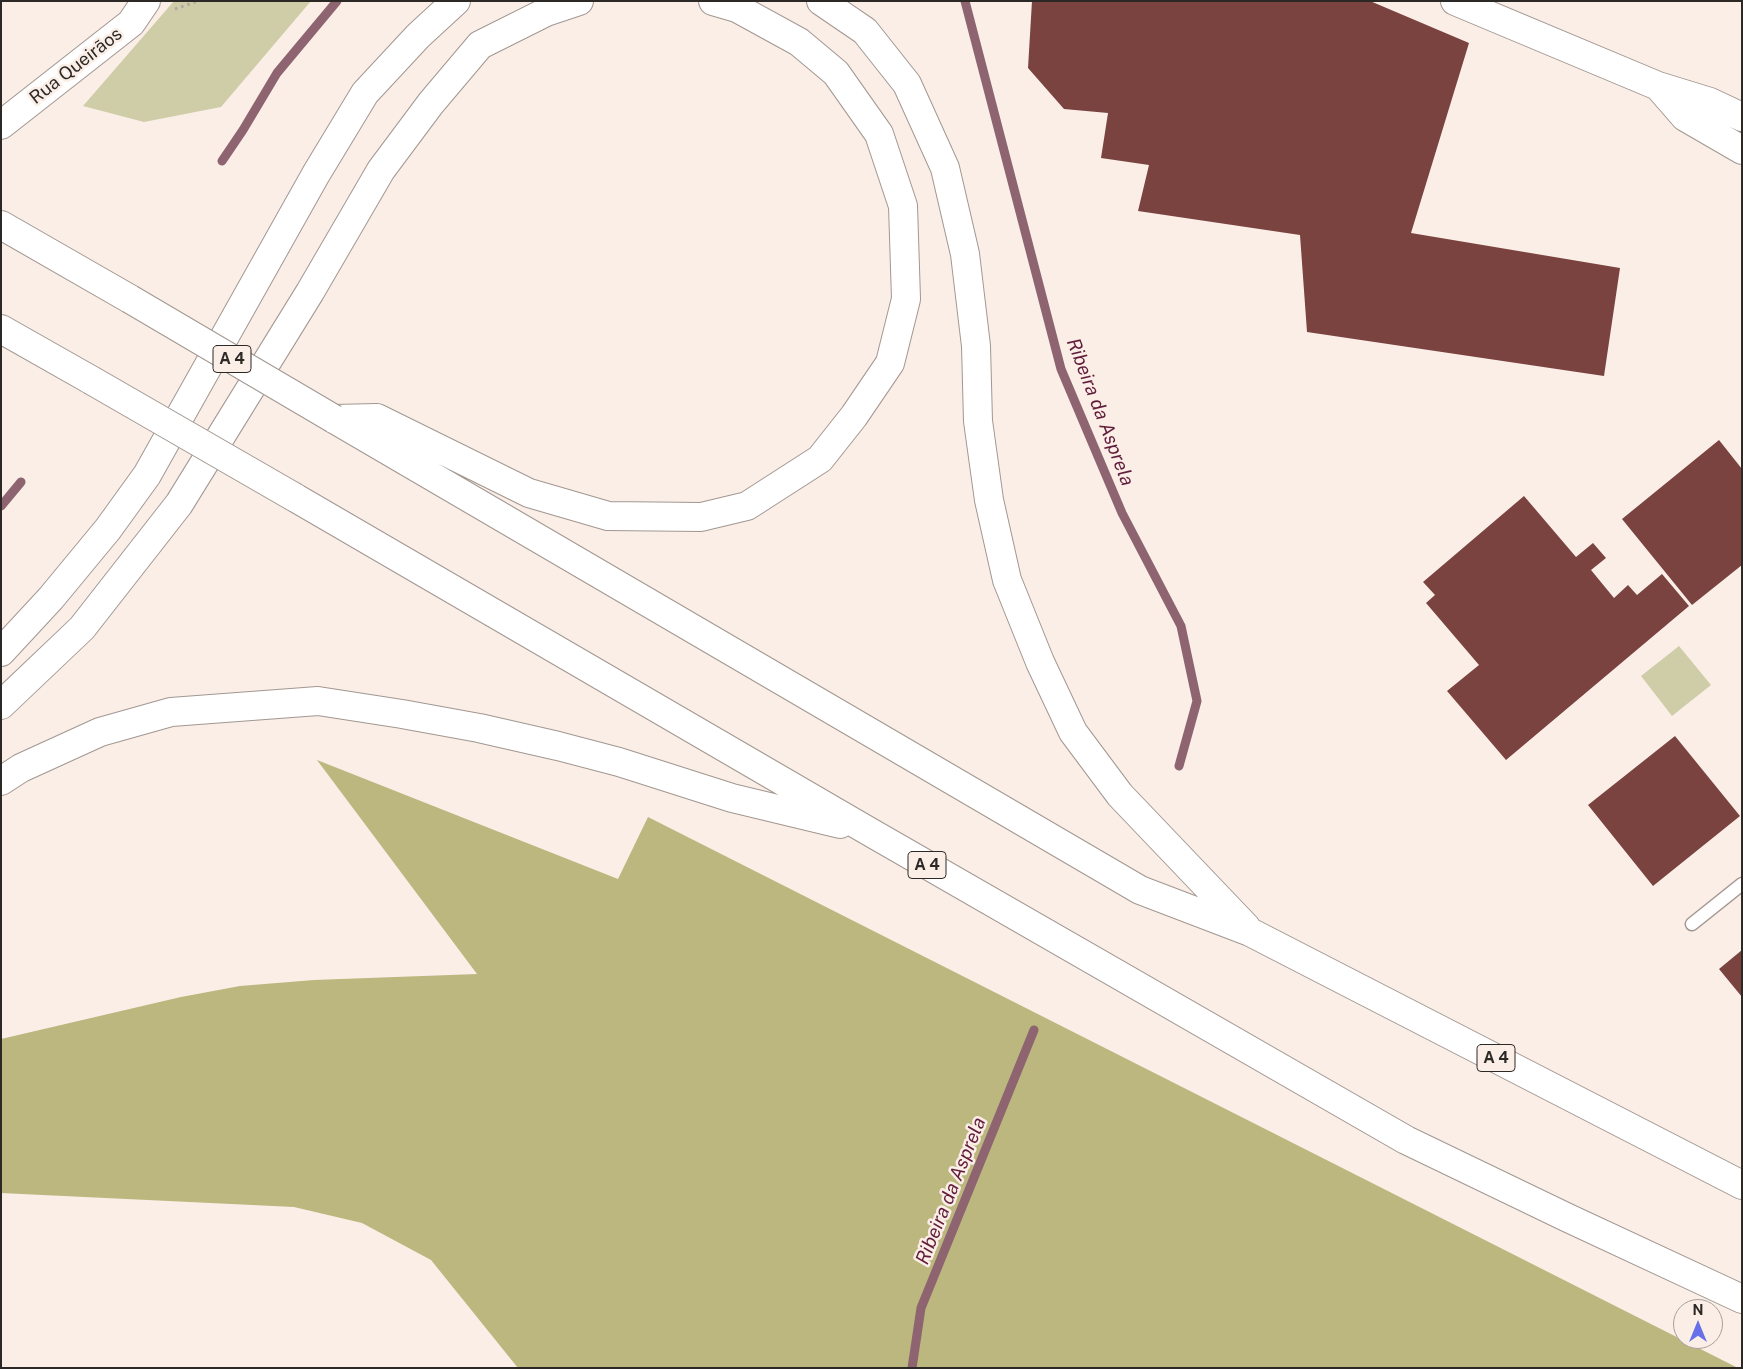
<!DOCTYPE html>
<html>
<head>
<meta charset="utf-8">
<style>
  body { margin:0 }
  #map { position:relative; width:1743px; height:1369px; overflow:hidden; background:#faeee7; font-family:"Public Sans",sans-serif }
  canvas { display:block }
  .frame { position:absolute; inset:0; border:2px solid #2c2825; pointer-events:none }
  .north { position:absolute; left:1673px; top:1299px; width:50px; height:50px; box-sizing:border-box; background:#faeee7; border:1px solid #a89f99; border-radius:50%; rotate:0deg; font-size:14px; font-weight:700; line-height:20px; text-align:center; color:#2c2825 }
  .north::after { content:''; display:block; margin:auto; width:18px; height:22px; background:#6870e9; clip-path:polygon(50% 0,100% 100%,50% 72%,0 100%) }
</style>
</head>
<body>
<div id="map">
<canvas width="1743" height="1369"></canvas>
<div class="frame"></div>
<div class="north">N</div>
</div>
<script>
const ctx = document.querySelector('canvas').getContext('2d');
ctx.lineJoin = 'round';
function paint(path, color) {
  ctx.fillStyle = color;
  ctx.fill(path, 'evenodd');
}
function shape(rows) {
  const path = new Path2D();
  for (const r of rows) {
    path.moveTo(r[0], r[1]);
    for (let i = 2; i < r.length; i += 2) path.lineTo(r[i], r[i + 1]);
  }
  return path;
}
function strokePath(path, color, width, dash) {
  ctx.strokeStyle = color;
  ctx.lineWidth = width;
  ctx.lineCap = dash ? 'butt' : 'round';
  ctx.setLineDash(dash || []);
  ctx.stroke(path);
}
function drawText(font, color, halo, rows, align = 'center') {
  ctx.font = font + ' "Public Sans",sans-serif';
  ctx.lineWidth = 5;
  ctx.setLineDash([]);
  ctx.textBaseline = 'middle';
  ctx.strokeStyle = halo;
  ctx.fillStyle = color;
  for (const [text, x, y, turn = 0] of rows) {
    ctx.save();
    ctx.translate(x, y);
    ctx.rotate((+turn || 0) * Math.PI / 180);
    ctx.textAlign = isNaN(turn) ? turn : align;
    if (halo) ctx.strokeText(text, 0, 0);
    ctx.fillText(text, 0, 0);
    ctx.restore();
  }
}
paint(shape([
  [174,1,311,1,221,107,144,122,83,106],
  [1679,646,1711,685,1672,716,1641,676]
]), '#cfcda7');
paint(shape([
  [317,760,618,879,648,817,1738,1368,518,1368,431,1260,362,1223,294,1207,1,1193,1,1039,181,997,240,986,314,980,477,974]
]), '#bbb77e');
strokePath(shape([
  [965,1,1061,369,1122,513,1181,626,1197,701,1179,766],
  [222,161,243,130,277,73,337,1],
  [1,506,21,482],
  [912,1368,921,1308,1034,1030]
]), '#8e6471', 9);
paint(shape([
  [1032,1,1370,1,1469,43,1411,233,1620,268,1604,376,1307,332,1300,235,1138,211,1149,165,1101,158,1108,113,1064,109,1028,68],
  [1719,440,1742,469,1742,565,1692,605,1622,519],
  [1524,496,1576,557,1593,543,1606,558,1591,570,1614,598,1628,585,1637,595,1662,574,1689,606,1506,760,1447,691,1479,665,1426,603,1435,595,1423,582],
  [1675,736,1740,816,1653,886,1588,805],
  [1742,950,1742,997,1719,969]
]), '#7a4340');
const service = shape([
  [1692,924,1742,884]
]);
const tertiary = shape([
  [1,125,131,23,146,1]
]);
const secondary = shape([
  [1455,1,1658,86,1710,102,1742,117],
  [1658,86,1685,117,1742,150]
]);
const motorway = shape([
  [821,1,865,31,907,84,945,168,965,254,976,346,978,421,989,500,1007,580,1040,662,1073,732,1120,795,1246,927],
  [1,225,130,299],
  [1,329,91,380],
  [334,419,1140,890,1250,932,1742,1185],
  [334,419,377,418,529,493,608,516,701,517,747,506,820,459,854,416,890,363,906,299,903,206,879,134,836,73,799,42,737,8,713,1],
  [294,497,870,832,1406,1140,1568,1218,1742,1299],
  [1,652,51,598,108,529,147,475,316,174,365,93,418,36,456,1],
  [1,705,82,628,179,504,310,292,381,170,431,103,480,45,546,12,579,1],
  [1,781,21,768,100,732,171,712,318,701,402,714,479,728,558,746,619,762,732,798,840,824]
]);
strokePath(service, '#a29791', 15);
strokePath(tertiary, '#a29791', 30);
strokePath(secondary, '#a29791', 30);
strokePath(motorway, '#a29791', 30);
strokePath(shape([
  [175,9,198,1]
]), '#b1a8a2', 3, [2.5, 4]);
strokePath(service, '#fff', 12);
strokePath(tertiary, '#fff', 28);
strokePath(secondary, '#fff', 28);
strokePath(motorway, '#fff', 28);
const motorwayBridge = shape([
  [130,299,334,419],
  [91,380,294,497]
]);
strokePath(motorwayBridge, '#a29791', 30, []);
strokePath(motorwayBridge, '#fff', 28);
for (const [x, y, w] of [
  [232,359,38],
  [927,865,38],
  [1496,1058,38]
]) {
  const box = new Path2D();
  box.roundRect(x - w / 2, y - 13.5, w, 27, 4);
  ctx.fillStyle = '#faeee7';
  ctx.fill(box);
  strokePath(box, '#2c2825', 1);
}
drawText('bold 16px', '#2c2825', null, [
  ["A 4",232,359],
  ["A 4",927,865],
  ["A 4",1496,1058]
]);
drawText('18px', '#2c2825', '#faeee7', [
  ["Rua Queirãos",76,66,-38]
]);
drawText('italic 19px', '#621c3b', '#faeee7', [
  ["Ribeira da Asprela",1100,412,69],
  ["Ribeira da Asprela",951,1191,-68]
]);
</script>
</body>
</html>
